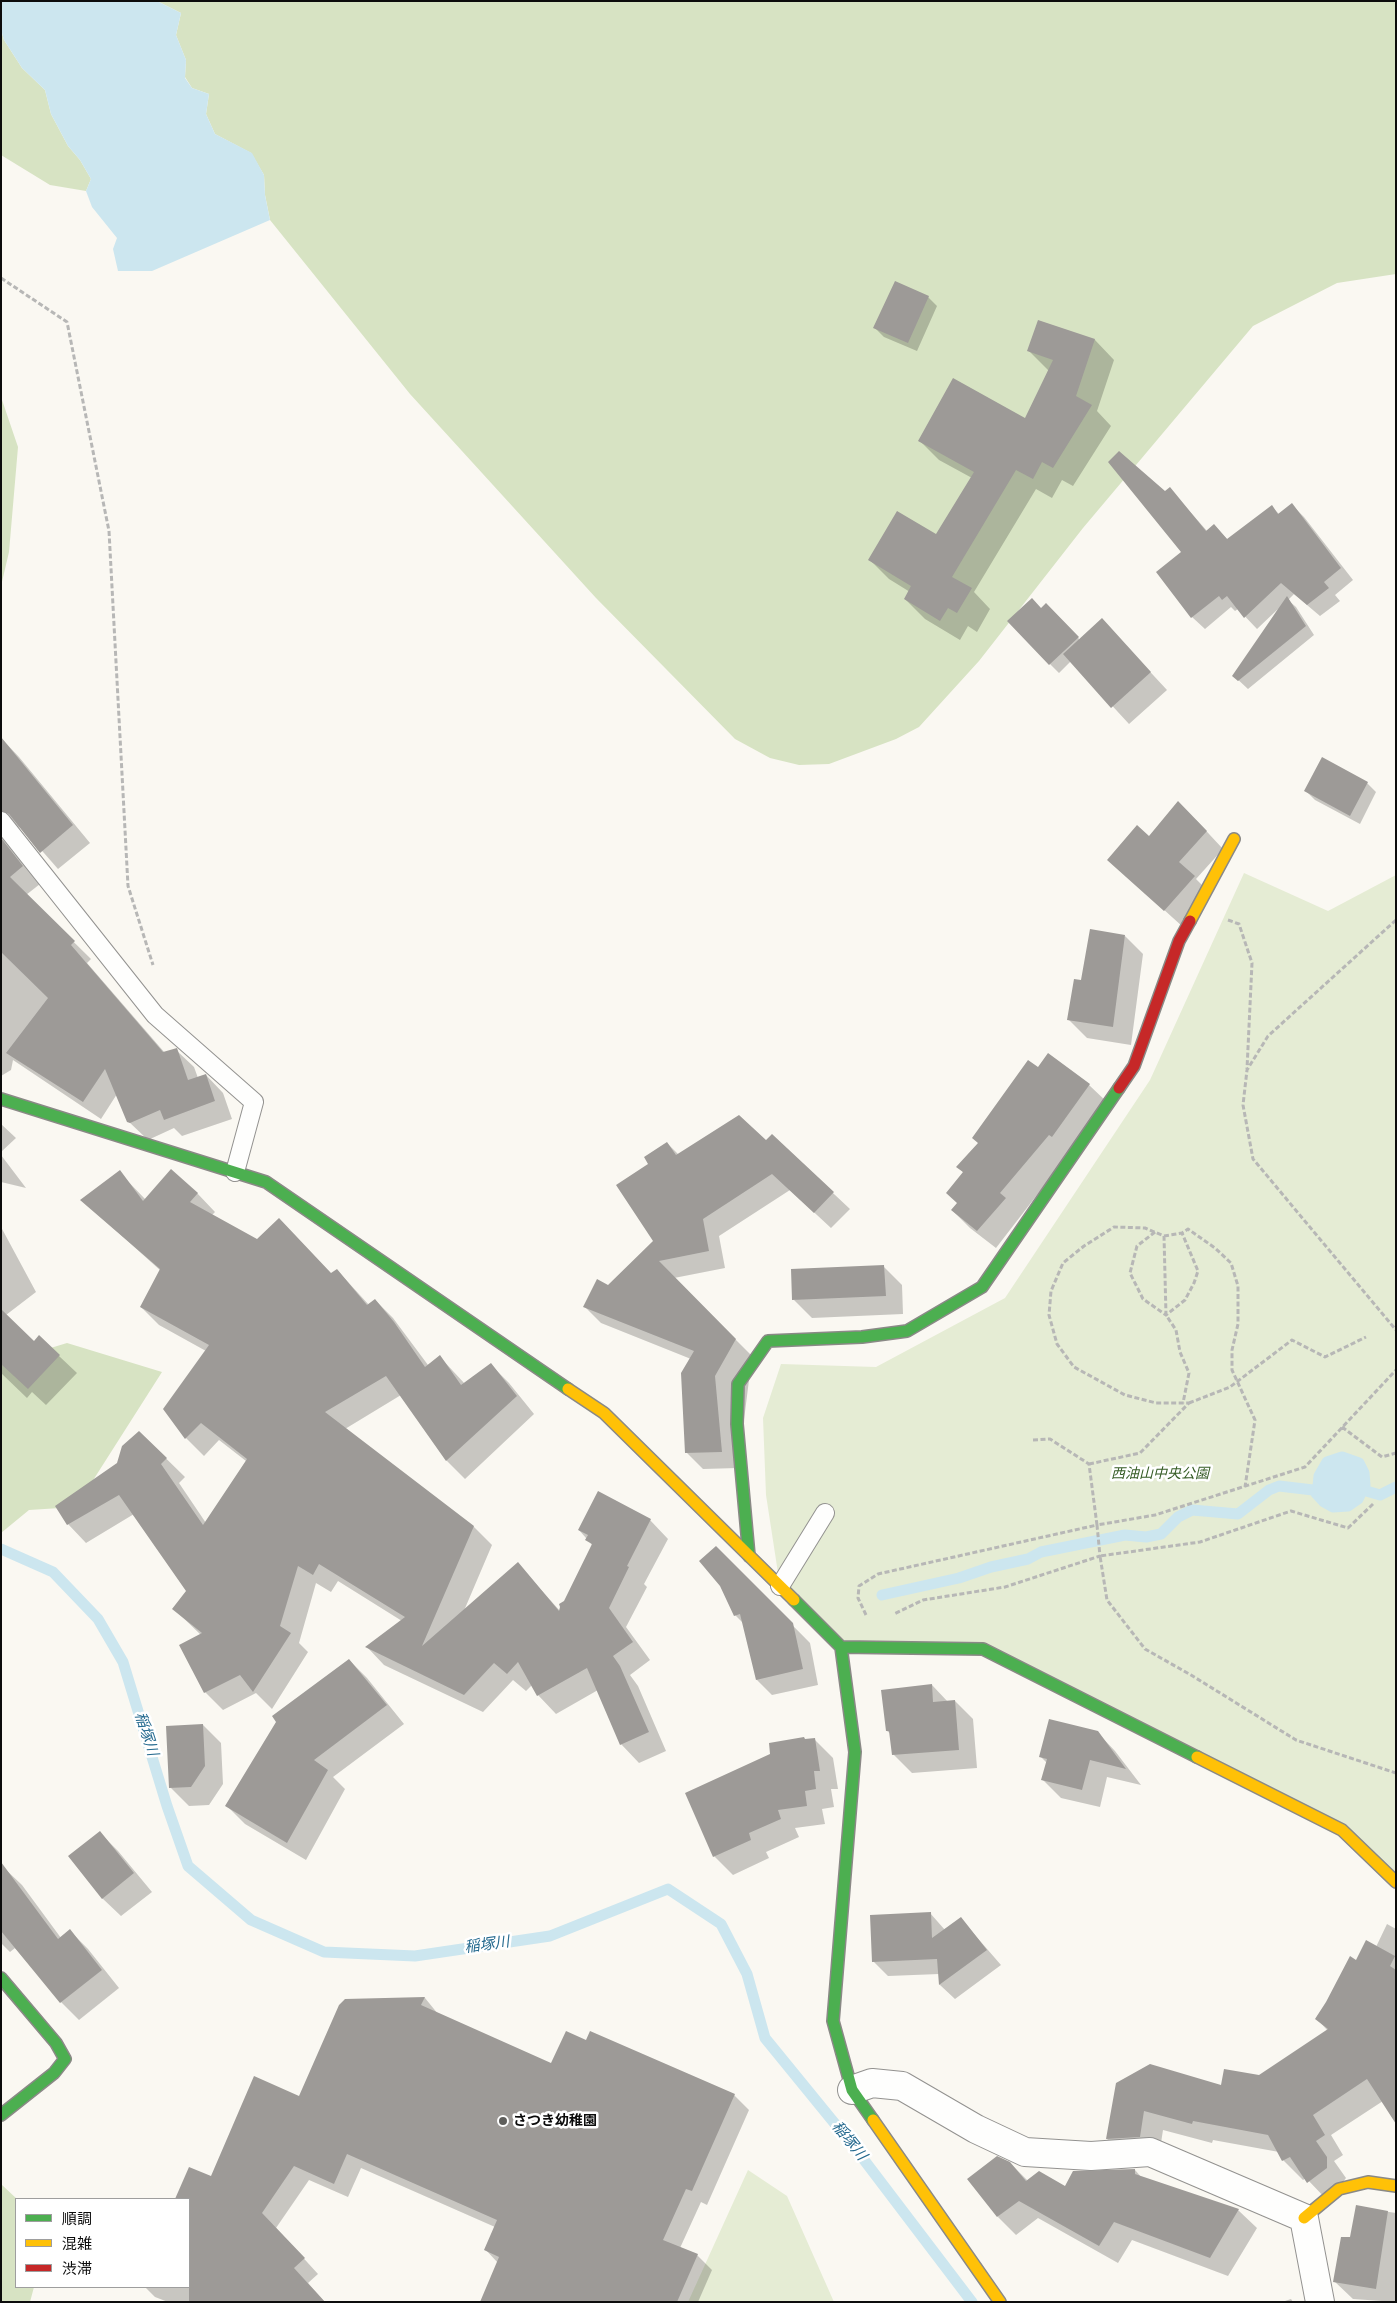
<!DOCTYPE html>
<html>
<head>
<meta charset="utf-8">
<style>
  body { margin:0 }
  #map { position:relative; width:1397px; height:2303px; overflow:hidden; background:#faf8f2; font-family:"Noto Serif","Noto Sans JP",serif }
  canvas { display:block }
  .frame { position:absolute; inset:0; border:2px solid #0c0c0c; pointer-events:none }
  .legend { position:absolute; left:15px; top:2198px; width:175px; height:90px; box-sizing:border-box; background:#fff; border:1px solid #9e9e9e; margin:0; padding:6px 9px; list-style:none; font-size:15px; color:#0c0c0c }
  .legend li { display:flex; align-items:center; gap:10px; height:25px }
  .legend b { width:25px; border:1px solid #9e9e9e }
</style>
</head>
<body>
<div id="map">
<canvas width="1397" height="2303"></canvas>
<div class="frame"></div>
<ul class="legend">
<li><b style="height:6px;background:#4caf50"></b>順調</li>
<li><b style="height:6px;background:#ffc107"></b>混雑</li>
<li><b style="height:6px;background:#c62828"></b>渋滞</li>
</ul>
</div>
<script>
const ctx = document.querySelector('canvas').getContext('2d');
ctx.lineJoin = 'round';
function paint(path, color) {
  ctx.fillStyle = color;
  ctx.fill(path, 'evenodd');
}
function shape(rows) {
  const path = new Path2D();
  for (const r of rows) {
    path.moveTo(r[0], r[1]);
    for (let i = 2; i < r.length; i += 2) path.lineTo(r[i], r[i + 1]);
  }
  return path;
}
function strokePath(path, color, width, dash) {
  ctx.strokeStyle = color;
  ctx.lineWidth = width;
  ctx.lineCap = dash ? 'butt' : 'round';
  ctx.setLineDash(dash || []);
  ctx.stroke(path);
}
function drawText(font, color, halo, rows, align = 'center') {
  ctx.font = font + ' "Noto Serif","Noto Sans JP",serif';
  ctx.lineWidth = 5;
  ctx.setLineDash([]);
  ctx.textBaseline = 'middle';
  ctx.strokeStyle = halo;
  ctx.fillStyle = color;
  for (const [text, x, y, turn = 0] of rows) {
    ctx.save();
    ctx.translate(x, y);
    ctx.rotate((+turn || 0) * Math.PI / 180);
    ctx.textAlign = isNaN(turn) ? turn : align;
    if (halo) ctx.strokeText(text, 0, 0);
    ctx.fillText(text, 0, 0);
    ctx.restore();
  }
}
paint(shape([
  [1244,873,1328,911,1396,875,1396,1882,1342,1830,983,1649,841,1647,780,1586,766,1495,763,1418,781,1364,876,1367,1005,1298,1150,1080],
  [748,2170,787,2196,834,2302,688,2302]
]), '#e5ecd4');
paint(shape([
  [157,1,1396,1,1396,274,1337,283,1253,326,1083,528,979,661,919,727,896,739,829,764,799,765,770,758,735,739,596,598,410,394,270,220,265,195,264,175,251,153,215,134,206,114,209,94,192,88,185,77,186,60,176,35,181,13],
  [1,30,4,40,22,68,45,90,51,114,68,146,80,160,91,179,86,191,50,185,1,155],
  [1,397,18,447,9,552,1,586],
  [67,1343,162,1372,76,1507,29,1510,1,1533,1,1363],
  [2,2185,17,2199,16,2287,34,2287,30,2302,1,2302]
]), '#d7e3c3');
paint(shape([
  [1,1,157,1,181,13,176,35,186,60,185,78,192,88,209,94,206,114,215,134,252,153,264,175,265,195,270,220,152,271,118,271,113,249,117,238,92,207,86,191,91,179,80,160,68,146,51,114,45,90,22,68,4,40,1,30]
]), '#cce6ef');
paint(shape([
  [928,297,937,306,917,351,884,337,875,328],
  [1039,321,1095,340,1114,360,1097,411,1111,426,1073,486,1062,480,1052,498,1036,489,974,592,990,609,977,632,968,626,960,640,925,619,905,599,910,592,889,579,869,559,936,536,972,478,939,460,919,440,1026,420,1049,371,1029,351],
  [1170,489,1207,531,1214,525,1228,540,1272,507,1279,514,1292,505,1304,517,1353,580,1335,595,1340,601,1320,616,1294,594,1288,600,1296,607,1314,635,1248,689,1234,676,1278,609,1257,629,1238,609,1235,611,1231,607,1205,629,1192,617,1182,552,1165,493],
  [1055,613,1080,640,1102,620,1167,690,1129,724,1071,661,1059,673,1050,664],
  [2,739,19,757,90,843,58,869,23,829,18,827,11,830,8,835,9,846,40,884,26,895,91,959,87,963,165,1053,176,1050,194,1067,198,1078,206,1075,223,1093,232,1119,182,1136,174,1128,148,1140,128,1121,117,1094,101,1119,13,1060,11,1070,1,1076],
  [1323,759,1367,783,1376,792,1360,824,1315,800,1306,791],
  [1196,820,1223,849,1196,879,1211,894,1183,927,1109,860,1149,837],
  [1125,936,1143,954,1131,1045,1087,1038,1069,1020,1082,982],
  [1038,1068,1089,1085,1108,1103,996,1248,970,1228,952,1210,958,1204,964,1173,958,1167,979,1144],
  [1,1124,16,1138,1,1152],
  [772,1136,850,1209,831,1228,790,1190,719,1236,725,1268,674,1278,752,1356,738,1468,703,1469,686,1452,691,1359,601,1323,584,1306,608,1286,654,1241,650,1165,667,1143,679,1155,767,1142],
  [1,1155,26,1188,1,1182],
  [119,1172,146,1200,197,1193,215,1212,212,1215,257,1240,332,1275,337,1270,369,1305,375,1300,393,1318,428,1365,440,1357,465,1384,491,1365,509,1383,534,1414,465,1479,447,1461,401,1395,345,1429,474,1527,492,1545,463,1613,518,1564,560,1611,593,1546,579,1530,650,1520,668,1539,644,1584,647,1587,626,1627,650,1660,630,1675,638,1686,666,1751,639,1763,621,1744,598,1690,556,1714,538,1695,532,1685,526,1691,513,1680,483,1712,384,1665,367,1647,402,1621,338,1581,331,1592,316,1583,299,1643,308,1652,272,1709,256,1693,223,1710,205,1692,201,1635,174,1609,187,1591,134,1514,86,1543,68,1524,57,1507,118,1464,139,1432,185,1477,179,1483,206,1523,246,1461,219,1440,204,1456,186,1438,164,1409,206,1351,159,1325,141,1307,161,1271,82,1200],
  [1,1227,36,1292,6,1315,34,1342,59,1356,77,1373,46,1405,32,1392,27,1398,1,1373],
  [884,1267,902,1285,903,1314,812,1318,794,1300],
  [716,1548,810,1643,818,1685,772,1695,757,1680,743,1623,735,1615],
  [349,1660,367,1678,404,1724,333,1777,345,1789,306,1860,245,1824,227,1806],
  [932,1685,948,1702,955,1701,973,1719,977,1768,912,1773,893,1754,891,1734,887,1731],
  [203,1725,221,1743,223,1784,209,1805,189,1806,171,1788],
  [1097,1732,1115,1751,1141,1785,1107,1777,1100,1807,1061,1798,1043,1780,1047,1763,1041,1757],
  [814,1739,833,1758,838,1789,831,1789,834,1807,822,1809,825,1824,795,1828,799,1837,766,1852,769,1858,733,1875,714,1856,686,1794,806,1740],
  [100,1833,118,1851,152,1892,121,1916,102,1898],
  [3,1867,22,1885,61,1938,70,1931,88,1949,119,1988,79,2020,61,2002,15,1948,10,1952,1,1943,1,1869],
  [930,1913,945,1930,961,1919,1001,1965,955,1999,940,1985,939,1974,888,1976,873,1961],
  [1387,1924,1396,1929,1396,2122,1383,2101,1331,2135,1343,2155,1334,2161,1346,2178,1328,2201,1306,2178,1303,2180,1283,2160,1279,2152,1213,2140,1212,2143,1163,2130,1159,2156,1127,2158,1107,2139,1117,2083,1222,2086,1259,2076,1328,2031,1316,2018,1356,1961,1376,1947],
  [425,1998,438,2014,552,2065,734,2095,749,2110,707,2205,701,2202,680,2248,697,2255,712,2270,698,2302,481,2302,498,2263,485,2249,495,2227,361,2168,348,2197,309,2180,276,2228,318,2274,308,2283,325,2302,168,2302,155,2297,145,2287,189,2287,189,2199,180,2199,183,2193,211,2177,300,2098,346,2001],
  [1010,2163,1028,2181,1066,2188,1135,2170,1142,2178,1238,2210,1257,2228,1228,2276,1132,2240,1118,2263,1038,2218,1016,2235,998,2217],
  [1357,2207,1396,2213,1396,2302,1353,2299,1334,2281,1351,2238],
  [1291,2299,1293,2302,1282,2302]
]), '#0003');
strokePath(shape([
  [1363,1490,1380,1495,1396,1487],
  [1,1549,53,1572,98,1619,123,1662,167,1806,188,1866,251,1920,324,1952,415,1956,550,1936,668,1889,721,1924,747,1974,765,2038,858,2152,972,2302],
  [882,1595,959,1578,991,1567,1028,1559,1041,1552,1125,1535,1146,1537,1161,1534,1178,1517,1192,1510,1238,1514,1269,1490,1279,1486,1313,1490,1324,1502,1333,1507,1348,1506,1358,1499,1365,1485,1364,1473,1359,1463,1342,1457,1327,1462,1319,1476,1318,1486,1327,1499,1335,1502,1348,1500,1360,1487,1360,1481,1354,1468,1340,1462,1331,1467,1325,1474,1325,1488,1335,1496,1344,1496,1353,1489,1353,1478,1347,1469,1341,1468,1333,1471,1330,1478,1332,1487,1339,1490,1347,1487,1348,1481,1343,1475,1337,1475,1336,1480,1339,1482]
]), '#cce6ef', 11);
paint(shape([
  [895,281,929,296,908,343,873,328],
  [1038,320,1095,339,1076,396,1092,405,1053,468,1042,462,1033,479,1016,470,952,577,972,588,957,613,948,608,940,621,904,599,911,586,868,560,897,511,936,534,974,472,918,441,953,378,1025,418,1053,360,1027,351],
  [1119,451,1165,491,1170,487,1206,531,1214,524,1227,539,1272,505,1278,514,1292,503,1341,568,1324,582,1329,588,1307,605,1281,583,1244,618,1227,596,1222,600,1219,596,1191,618,1156,572,1181,552,1108,462],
  [1287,596,1306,626,1238,681,1232,676],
  [1032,598,1041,608,1046,603,1079,637,1049,665,1007,621],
  [1102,618,1151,672,1111,708,1063,654],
  [1,737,73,825,40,853,9,814,1,811],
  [1322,757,1368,782,1350,816,1304,791],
  [1178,801,1207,831,1179,862,1195,876,1164,911,1107,860,1137,825,1149,836],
  [1,838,23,866,10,877,75,941,71,945,163,1052,177,1048,188,1080,206,1074,215,1101,164,1120,160,1110,130,1123,127,1122,105,1069,83,1102,6,1053,48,998,1,952],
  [1090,929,1125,935,1113,1027,1067,1020,1074,979,1081,980],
  [1048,1053,1090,1084,1052,1137,1049,1135,1000,1193,1006,1198,977,1231,951,1210,957,1203,946,1193,963,1172,956,1167,978,1143,972,1138,1028,1060,1038,1067],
  [739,1115,766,1140,772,1134,834,1192,814,1213,772,1174,703,1219,709,1251,659,1261,736,1339,715,1376,722,1452,685,1453,681,1373,694,1351,583,1307,597,1279,608,1285,653,1241,616,1185,648,1164,644,1157,667,1142,676,1155],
  [171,1169,198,1193,190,1202,257,1239,279,1218,331,1273,337,1269,367,1305,375,1299,394,1322,425,1367,440,1355,461,1385,491,1363,517,1396,446,1461,386,1376,325,1412,474,1526,422,1646,518,1562,559,1611,560,1607,559,1604,564,1601,592,1544,585,1540,588,1535,578,1530,598,1491,651,1519,627,1566,629,1567,609,1608,633,1642,613,1656,620,1666,649,1732,620,1745,587,1668,537,1696,518,1662,507,1674,494,1663,464,1695,365,1647,405,1617,319,1564,313,1575,298,1566,280,1626,291,1633,253,1692,240,1675,204,1693,179,1645,202,1633,172,1609,186,1591,119,1495,67,1525,55,1506,117,1463,122,1446,139,1431,167,1458,161,1464,203,1525,247,1459,201,1423,185,1439,163,1409,209,1345,140,1307,160,1269,80,1200,120,1170,143,1201],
  [884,1265,886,1296,792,1300,791,1269],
  [1,1309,34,1341,39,1335,60,1355,28,1389,1,1364],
  [716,1546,793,1623,803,1669,756,1680,740,1614,734,1616,720,1586,699,1561],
  [349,1659,387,1705,314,1760,328,1770,287,1843,225,1806,276,1722,272,1716],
  [932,1684,933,1702,955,1700,959,1750,892,1755,889,1731,886,1731,881,1690],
  [1049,1719,1098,1731,1126,1769,1090,1760,1082,1790,1041,1780,1047,1759,1039,1757],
  [203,1724,205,1766,191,1787,169,1788,166,1726],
  [804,1737,805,1739,815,1738,820,1771,814,1771,816,1789,805,1791,807,1806,778,1810,781,1819,749,1833,751,1840,713,1857,685,1793,770,1754,769,1743],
  [100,1831,134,1873,102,1899,68,1856],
  [1,1862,58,1939,70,1929,102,1970,60,2003,1,1931],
  [931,1912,932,1938,961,1917,987,1950,939,1985,937,1959,872,1962,870,1915],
  [1366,1940,1395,1956,1390,1966,1396,1970,1396,2124,1367,2079,1313,2115,1325,2135,1316,2141,1327,2157,1327,2168,1307,2183,1290,2157,1282,2161,1268,2135,1193,2121,1192,2124,1144,2111,1140,2137,1106,2139,1116,2083,1150,2064,1221,2085,1224,2069,1259,2075,1328,2029,1315,2019,1326,2002,1350,1956,1356,1960],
  [425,1997,421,2005,551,2063,566,2031,586,2040,590,2031,735,2094,692,2191,686,2189,663,2240,698,2254,677,2302,480,2302,499,2257,484,2250,497,2220,347,2154,334,2184,294,2166,262,2213,305,2258,294,2268,325,2302,189,2302,189,2199,175,2199,189,2167,211,2176,254,2076,299,2096,339,2005,345,1999],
  [997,2156,1010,2162,1026,2181,1039,2171,1065,2186,1073,2171,1135,2169,1135,2174,1239,2209,1210,2258,1114,2222,1099,2246,1019,2201,997,2217,967,2179],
  [1356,2205,1388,2211,1376,2289,1333,2282,1341,2237,1350,2237]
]), '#9d9a97');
const lane = shape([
  [1,821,155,1015,254,1102,235,1172],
  [780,1586,825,1513]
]);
const street = shape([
  [852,2090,872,2083,902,2086,976,2129,1025,2152,1091,2156,1150,2152,1304,2218,1320,2302]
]);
const fast = shape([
  [1,1099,266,1182,568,1389],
  [749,1556,737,1424,738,1384,768,1341,862,1337,907,1331,982,1287,1119,1088],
  [794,1600,841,1647,855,1752,833,2021,852,2090,873,2120],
  [841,1647,983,1649,1197,1757],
  [1,1978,56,2043,65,2059,54,2073,1,2115]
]);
const slow = shape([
  [1190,921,1234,839],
  [568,1389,604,1413,794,1600],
  [1197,1757,1342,1830,1396,1882],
  [873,2120,1000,2302],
  [1304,2218,1339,2189,1368,2182,1396,2186]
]);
const jam = shape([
  [1119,1088,1134,1066,1179,941,1190,921]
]);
strokePath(lane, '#939290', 20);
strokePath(street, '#939290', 30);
strokePath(fast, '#8a8986', 14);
strokePath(slow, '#8a8986', 14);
strokePath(jam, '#8a8986', 14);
strokePath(shape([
  [1,278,67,322,109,531,128,886,153,965],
  [1228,920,1239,924,1252,963,1247,1069],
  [1396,920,1268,1036,1247,1070,1243,1105,1253,1159,1396,1330],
  [1155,1232,1137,1246,1130,1273,1143,1299,1166,1315,1185,1300,1194,1283,1198,1271,1182,1233],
  [1164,1236,1182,1233,1188,1229,1215,1248,1231,1263,1238,1286,1238,1324,1232,1350,1232,1370,1255,1420,1245,1487],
  [1189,1403,1230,1387,1292,1340,1325,1357,1366,1337],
  [1342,1427,1382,1457,1396,1453],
  [1033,1440,1050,1439,1089,1464,1097,1525,1155,1515,1305,1467,1396,1370],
  [1089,1464,1140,1453,1189,1403,1156,1403,1125,1395,1074,1367,1057,1344,1049,1315,1051,1291,1063,1263,1084,1246,1114,1227,1145,1228,1164,1236,1166,1315,1176,1330,1180,1352,1189,1373,1183,1403],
  [1373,1504,1348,1528,1291,1511,1200,1542,1100,1556,1107,1600,1145,1649,1191,1675,1296,1740,1396,1773],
  [866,1615,858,1598,859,1586,878,1574,1097,1525,1100,1556,1005,1587,923,1600,894,1614]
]), '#b7b7b6', 3, [5, 2.5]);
strokePath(lane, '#fefefd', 18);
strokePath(street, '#fefefd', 28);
strokePath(fast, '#4caf50', 11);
strokePath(slow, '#ffc107', 11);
strokePath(jam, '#c62828', 11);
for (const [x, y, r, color] of [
  [503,2121,5,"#5f5f5c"]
]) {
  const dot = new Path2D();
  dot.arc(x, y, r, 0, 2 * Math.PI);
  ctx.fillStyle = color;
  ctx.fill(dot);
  strokePath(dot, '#fff', 2);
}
drawText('italic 14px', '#355c25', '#fff', [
  ["西油山中央公園",1160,1474]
]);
drawText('bold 14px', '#0c0c0c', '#fff', [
  ["さつき幼稚園",513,2121]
], 'left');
drawText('italic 15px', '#256a8f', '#fff', [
  ["稲塚川",146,1734,72],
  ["稲塚川",487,1945,-8],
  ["稲塚川",849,2141,51]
]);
</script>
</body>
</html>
